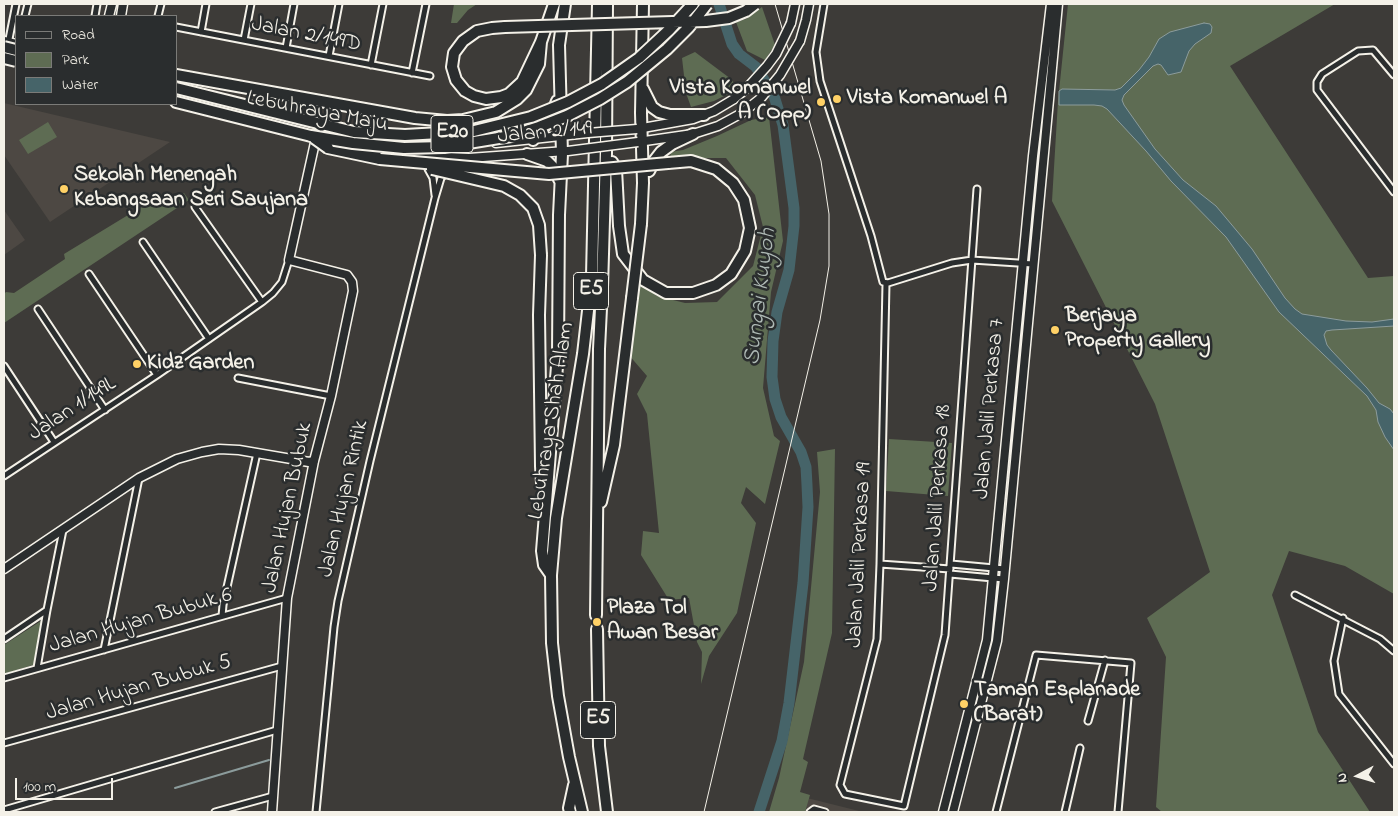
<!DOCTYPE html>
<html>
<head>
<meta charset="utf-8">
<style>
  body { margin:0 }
  #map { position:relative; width:1398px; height:816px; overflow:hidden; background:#3d3b38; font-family:"Indie Flower",sans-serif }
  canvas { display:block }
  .frame { position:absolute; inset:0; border:5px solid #f4f1e8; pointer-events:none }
  .legend { position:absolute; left:15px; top:15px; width:162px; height:90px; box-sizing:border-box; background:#2a2d2e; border:1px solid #7b7b78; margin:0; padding:6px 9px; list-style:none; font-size:15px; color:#f4f1e8 }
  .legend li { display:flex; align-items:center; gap:10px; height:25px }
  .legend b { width:25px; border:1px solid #7b7b78 }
  .north { position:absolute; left:1333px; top:751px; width:50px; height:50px; -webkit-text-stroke:4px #2a2d2e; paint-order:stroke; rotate:264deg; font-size:14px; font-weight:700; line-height:20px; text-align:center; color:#f4f1e8 }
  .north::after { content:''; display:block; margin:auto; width:18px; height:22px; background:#f4f1e8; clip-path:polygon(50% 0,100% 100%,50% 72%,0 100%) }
  .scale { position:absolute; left:15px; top:778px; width:98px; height:22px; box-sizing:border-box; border:2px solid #f4f1e8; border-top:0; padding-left:6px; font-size:15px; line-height:18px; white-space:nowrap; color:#f4f1e8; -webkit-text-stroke:4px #2a2d2e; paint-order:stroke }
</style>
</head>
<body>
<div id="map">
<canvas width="1398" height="816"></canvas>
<div class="frame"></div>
<ul class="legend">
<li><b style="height:6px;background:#2a2d2e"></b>Road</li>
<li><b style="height:14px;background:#5e6c53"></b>Park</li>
<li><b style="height:14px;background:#466469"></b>Water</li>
</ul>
<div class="north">N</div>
<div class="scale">100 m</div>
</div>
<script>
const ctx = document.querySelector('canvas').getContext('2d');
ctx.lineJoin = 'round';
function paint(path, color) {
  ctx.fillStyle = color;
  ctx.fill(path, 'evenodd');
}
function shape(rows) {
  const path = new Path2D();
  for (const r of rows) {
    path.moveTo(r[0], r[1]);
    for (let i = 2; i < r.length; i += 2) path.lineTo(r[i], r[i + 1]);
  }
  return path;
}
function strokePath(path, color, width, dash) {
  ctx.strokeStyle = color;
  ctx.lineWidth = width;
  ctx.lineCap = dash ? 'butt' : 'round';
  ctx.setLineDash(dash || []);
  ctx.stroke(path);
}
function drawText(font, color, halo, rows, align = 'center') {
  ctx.font = font + ' "Indie Flower",sans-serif';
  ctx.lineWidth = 5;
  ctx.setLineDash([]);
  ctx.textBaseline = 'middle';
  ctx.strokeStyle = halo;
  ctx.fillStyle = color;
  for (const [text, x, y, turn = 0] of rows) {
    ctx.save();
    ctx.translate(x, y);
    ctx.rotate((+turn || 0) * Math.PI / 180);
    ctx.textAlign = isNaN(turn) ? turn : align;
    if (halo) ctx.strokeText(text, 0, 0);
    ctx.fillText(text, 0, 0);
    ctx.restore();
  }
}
paint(shape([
  [4,103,170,142,50,222,4,155],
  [4,210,25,240,4,255],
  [803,797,863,812,800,812]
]), '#4d4843');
paint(shape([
  [454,4,477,4,468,10,457,23,451,23],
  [1068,4,1335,4,1230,66,1368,278,1394,276,1394,594,1345,566,1289,551,1272,595,1318,732,1370,812,1162,812,1156,807,1166,657,1147,618,1210,572,1155,404,1052,201,1058,101],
  [762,7,775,45,765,60,747,51,736,22,746,19],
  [695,52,731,79,738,89,714,101,691,107,686,93,682,58],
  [769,117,783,241,771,292,763,388,774,436,780,441,765,504,746,487,741,503,756,523,737,613,709,656,701,684,702,652,697,642,689,598,669,600,641,555,643,531,659,533,647,414,637,394,647,376,628,354,639,283,657,296,685,303,717,302,753,266,763,227,755,195,726,158,671,158,670,152,683,150,717,136,751,120],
  [48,122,57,137,28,154,19,140],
  [184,193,189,200,4,323,4,294,6,292,14,293,65,259,64,254,156,198,162,203],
  [889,439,952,443,948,496,886,491],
  [835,449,832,633,803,759,808,762,800,792,810,795,805,812,769,812,779,778,804,662,820,492,817,452],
  [47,617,36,664,4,674,4,645]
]), '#5e6c53');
const water = shape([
  [1204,23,1210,24,1212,27,1211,33,1195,44,1189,51,1181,72,1168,75,1161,65,1158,64,1153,66,1124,95,1122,100,1124,105,1155,149,1183,180,1216,206,1252,249,1285,298,1295,309,1302,314,1346,321,1372,322,1394,319,1394,326,1332,330,1326,331,1324,335,1327,345,1331,350,1367,388,1379,403,1390,409,1394,414,1394,450,1385,437,1378,422,1376,410,1367,396,1279,312,1226,237,1171,181,1146,151,1107,109,1102,106,1094,105,1059,105,1059,91,1062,89,1115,90,1121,88,1139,70,1149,57,1159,39,1170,32,1204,23]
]);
paint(water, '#466469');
strokePath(water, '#8c9c9c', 1);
strokePath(shape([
  [175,788,269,760]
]), '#8c9c9c', 2);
strokePath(shape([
  [719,4,732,44,739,54,756,67,774,96,783,125,794,208,794,226,789,270,777,312,773,341,772,377,775,399,781,417,801,452,806,467,807,485,808,507,803,583,789,703,782,741,759,812]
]), '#466469', 11);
const street = shape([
  [824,4,816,52,820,81,871,236,883,282,888,283,952,263,972,260,1033,264],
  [25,16,28,4],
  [95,16,97,4],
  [158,16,161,4],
  [176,27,430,76],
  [201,32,206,4],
  [244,40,251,4],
  [8,44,16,4],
  [286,48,294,4],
  [329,56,339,4],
  [371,65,383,4],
  [412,73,426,4],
  [1394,75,1373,50,1358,51,1322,74,1317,82,1317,90,1394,192],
  [428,169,433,178,435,195],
  [195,207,262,302],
  [143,242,209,339],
  [89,274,157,375],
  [886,284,880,564,877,639,840,785,845,794,904,806,945,635,977,189],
  [38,309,105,410],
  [4,366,54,442],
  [238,378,331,396],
  [4,476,157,375,262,302,273,293,282,282,289,260],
  [880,564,950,569],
  [951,564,1005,569],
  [950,574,1004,579],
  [1295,595,1380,639,1394,651],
  [222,616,223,605,257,453],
  [1343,618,1334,661,1339,694,1394,764],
  [4,639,47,610],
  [104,650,139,478],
  [37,668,47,610,63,530],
  [4,678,287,598],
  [1088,721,1105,660],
  [4,743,282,666],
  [4,810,277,730],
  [215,812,273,796],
  [316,812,334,627,338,601,370,461,435,198,441,178,446,172],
  [810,812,814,809,825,812],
  [996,812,1036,655,1131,663,1118,812],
  [1065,812,1080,748]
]);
const secondary = shape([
  [109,16,112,4],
  [121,16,123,4],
  [791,23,795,4],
  [4,41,16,44],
  [800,41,806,20,809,4],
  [637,129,693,119,714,111,734,99],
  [394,139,439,143],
  [638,142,693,134,718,126,742,113],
  [496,143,588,133],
  [354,147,393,155,469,158,566,151],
  [4,569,139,478,177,459,202,452,219,449,239,450,309,462,314,461],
  [272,812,287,598,314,461,331,396,353,291,352,282,347,275,289,260,316,138],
  [943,812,987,640,1033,156,1051,4],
  [953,812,997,641,1004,579,1058,4]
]);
const highway = shape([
  [505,27,492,28,477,31,463,41,454,53,452,67,456,80,465,91,474,96,486,99,501,97,509,94,522,82,541,42,554,4],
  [176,75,415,118,447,121,463,120,496,112,517,99,526,90,539,64,541,42],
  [643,89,652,107,659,112,670,115,704,115],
  [176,102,311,136],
  [533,140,549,121,557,101],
  [328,148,380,159],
  [527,154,547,161,552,166,560,181],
  [612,162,616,169,619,226,623,254,643,280,666,293,693,293,716,285,731,274,745,251,750,228,744,200,733,183,716,169,691,161,668,163],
  [649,171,654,161,661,152,672,144,693,134],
  [641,224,643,183,641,113,643,4],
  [541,255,539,315,541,466,542,483,545,490],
  [601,502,614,445,632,298],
  [551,575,544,565,542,551,558,354,559,215,562,154,559,45,565,4],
  [596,615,599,349,602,288,606,153,607,4],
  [597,629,599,746,607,812],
  [570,812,569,808,574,785],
  [582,812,569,757,558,696,552,643,551,575,556,518,583,354,592,276,598,4]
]);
strokePath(street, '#f4f1e8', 9);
strokePath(secondary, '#f4f1e8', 11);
strokePath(highway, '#f4f1e8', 14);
strokePath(street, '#2a2d2e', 5);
strokePath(secondary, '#2a2d2e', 8);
strokePath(highway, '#2a2d2e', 10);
strokePath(shape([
  [704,812,820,320,829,266,829,214,821,161,775,4]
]), '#f4f1e8', 1);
const secondaryBridge = shape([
  [734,99,748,87,767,66,776,54,791,23],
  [742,113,761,98,780,75,800,41],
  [588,133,637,129],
  [568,151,638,142]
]);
const highwayBridge = shape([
  [505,27,706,21,729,18,746,11,755,4],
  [4,47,16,50],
  [4,58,16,61],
  [176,88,354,132,405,135,474,131,531,117,568,102,602,84,639,58,669,30,693,4],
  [311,136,353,143,404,148,444,147,511,136,539,127,567,116,600,99,627,82,667,49,689,27,707,4],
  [314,138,328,148],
  [380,159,549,174,668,163],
  [432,169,504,186,520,195,533,208,539,225,541,255],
  [632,298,641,224]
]);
strokePath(secondaryBridge, '#f4f1e8', 11, []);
strokePath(highwayBridge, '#f4f1e8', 14, []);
strokePath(secondaryBridge, '#2a2d2e', 8);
strokePath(highwayBridge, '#2a2d2e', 10);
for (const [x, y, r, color] of [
  [837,99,5,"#ffd166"],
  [821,102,5,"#ffd166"],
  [64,189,5,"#ffd166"],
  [1055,330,5,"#ffd166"],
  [137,364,5,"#ffd166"],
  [597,622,5,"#ffd166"],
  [964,704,5,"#ffd166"]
]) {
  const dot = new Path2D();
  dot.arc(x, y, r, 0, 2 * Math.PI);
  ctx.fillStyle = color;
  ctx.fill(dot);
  strokePath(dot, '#2a2d2e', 2);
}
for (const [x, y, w] of [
  [452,134,42],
  [591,291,35],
  [598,720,35]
]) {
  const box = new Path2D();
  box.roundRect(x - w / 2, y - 18.5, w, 37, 4);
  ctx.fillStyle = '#2a2d2e';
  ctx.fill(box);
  strokePath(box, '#f4f1e8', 1);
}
drawText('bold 21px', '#f4f1e8', null, [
  ["E20",452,134],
  ["E5",591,291],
  ["E5",598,720]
]);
drawText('22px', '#f4f1e8', '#2a2d2e', [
  ["Jalan 2/149D",306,36,11],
  ["Lebuhraya Maju",317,113,11],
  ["Jalan 2/149",545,134,-5],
  ["Jalan Jalil Perkasa 7",991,409,-85],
  ["Jalan 1/149L",73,410,-33],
  ["Lebuhraya Shah Alam",553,421,-81],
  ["Jalan Jalil Perkasa 18",939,498,-86],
  ["Jalan Hujan Rintik",345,499,-77],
  ["Jalan Hujan Bubuk",289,508,-78],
  ["Jalan Jalil Perkasa 19",861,555,-87],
  ["Jalan Hujan Bubuk 6",141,622,-16],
  ["Jalan Hujan Bubuk 5",139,689,-16]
]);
drawText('bold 22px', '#f4f1e8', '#2a2d2e', [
  ["Vista Komanwel",811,89,"right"],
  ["A (Opp)",811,114,"right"],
  ["Vista Komanwel A",847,99],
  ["Sekolah Menengah",74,176],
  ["Kebangsaan Seri Saujana",74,201],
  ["Berjaya",1065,317],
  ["Property Gallery",1065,342],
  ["Kidz Garden",147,364],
  ["Plaza Tol",607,609],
  ["Awan Besar",607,634],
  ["Taman Esplanade",974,691],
  ["(Barat)",974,716]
], 'left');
drawText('italic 24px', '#aeb9b5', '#2a2d2e', [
  ["Sungai Kuyoh",762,297,-83]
]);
</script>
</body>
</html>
